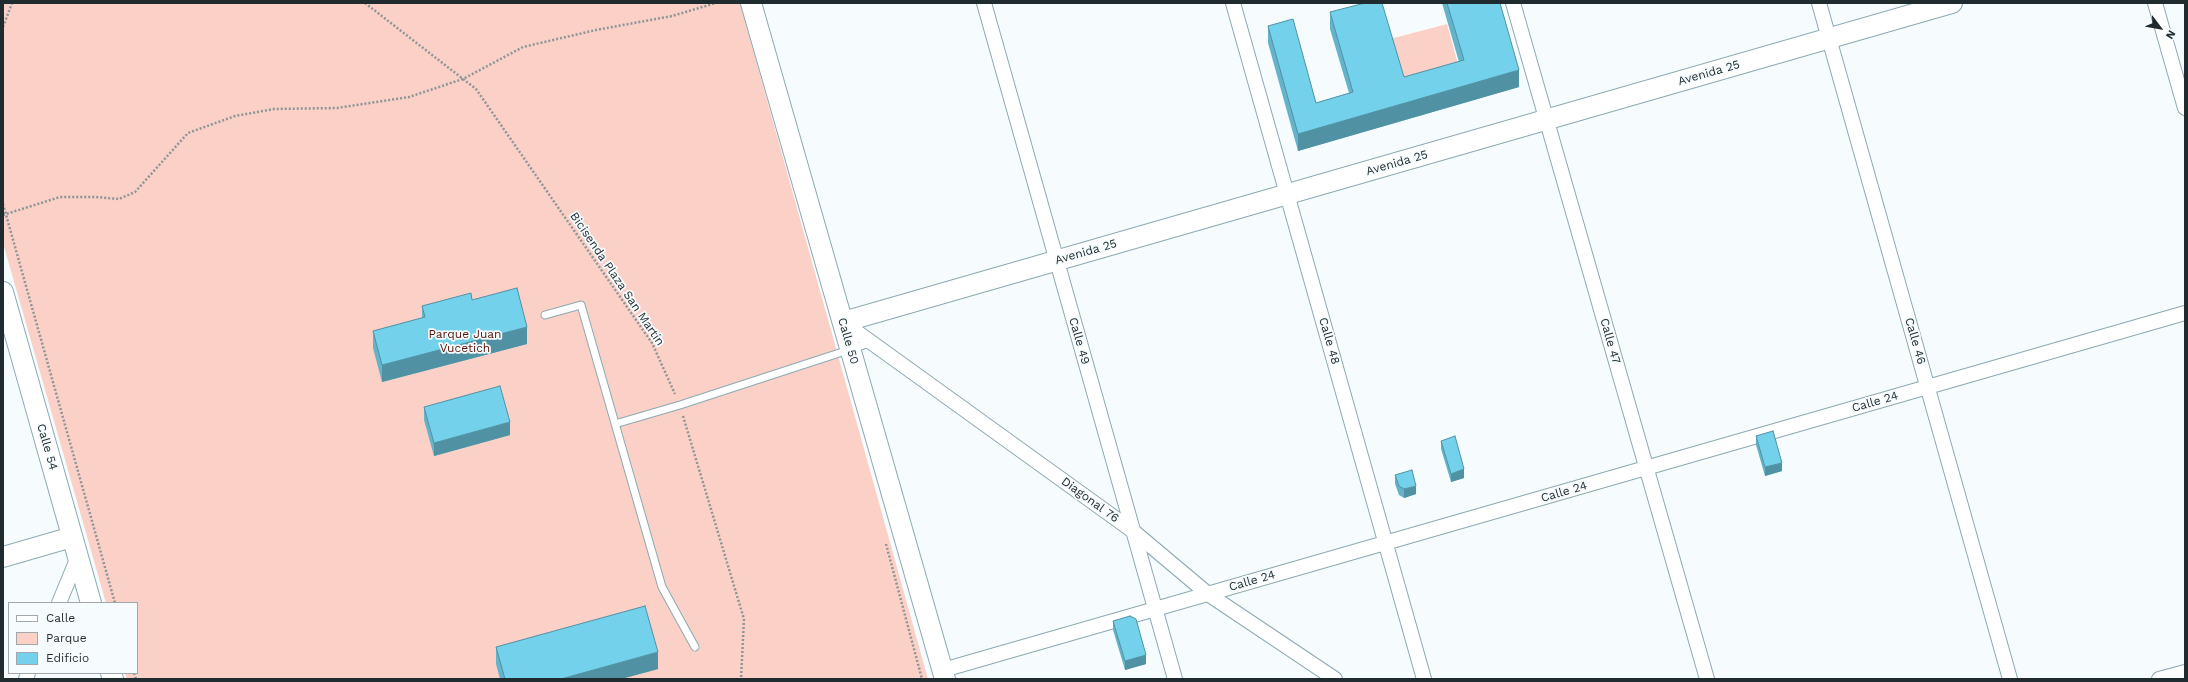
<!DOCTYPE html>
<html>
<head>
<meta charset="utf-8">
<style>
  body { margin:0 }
  #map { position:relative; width:2188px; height:682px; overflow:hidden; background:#f6fcfe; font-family:"Work Sans",sans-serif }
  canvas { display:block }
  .frame { position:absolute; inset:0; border:4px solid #1f2b2f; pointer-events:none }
  .legend { position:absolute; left:8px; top:602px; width:130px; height:72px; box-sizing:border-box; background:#f6fcfe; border:1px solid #a0a8ab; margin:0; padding:5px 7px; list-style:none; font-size:12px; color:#1f2b2f }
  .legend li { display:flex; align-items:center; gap:8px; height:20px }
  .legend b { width:20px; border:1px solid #a0a8ab }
  .north { position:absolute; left:2140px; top:8px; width:40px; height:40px; -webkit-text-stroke:3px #f6fcfe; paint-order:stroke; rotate:122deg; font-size:11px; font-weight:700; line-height:16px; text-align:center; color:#1f2b2f }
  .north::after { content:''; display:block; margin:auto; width:14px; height:18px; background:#1f2b2f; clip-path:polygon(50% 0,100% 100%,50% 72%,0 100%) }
</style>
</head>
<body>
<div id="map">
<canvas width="2188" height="682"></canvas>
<div class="frame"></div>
<ul class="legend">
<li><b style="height:5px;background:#fff"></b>Calle</li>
<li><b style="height:11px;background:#fad0c7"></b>Parque</li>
<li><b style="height:11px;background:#73d1eb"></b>Edificio</li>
</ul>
<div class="north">N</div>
</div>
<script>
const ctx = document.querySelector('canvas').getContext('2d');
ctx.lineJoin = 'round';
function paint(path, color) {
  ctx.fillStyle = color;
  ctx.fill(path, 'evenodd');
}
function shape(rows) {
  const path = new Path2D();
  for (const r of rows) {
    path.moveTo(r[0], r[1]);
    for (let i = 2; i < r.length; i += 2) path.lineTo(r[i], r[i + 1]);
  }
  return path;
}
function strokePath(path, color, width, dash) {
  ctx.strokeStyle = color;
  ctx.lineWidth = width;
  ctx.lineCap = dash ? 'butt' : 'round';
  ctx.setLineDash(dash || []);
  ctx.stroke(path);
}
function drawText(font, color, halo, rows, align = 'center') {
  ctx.font = font + ' "Work Sans",sans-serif';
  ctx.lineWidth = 3.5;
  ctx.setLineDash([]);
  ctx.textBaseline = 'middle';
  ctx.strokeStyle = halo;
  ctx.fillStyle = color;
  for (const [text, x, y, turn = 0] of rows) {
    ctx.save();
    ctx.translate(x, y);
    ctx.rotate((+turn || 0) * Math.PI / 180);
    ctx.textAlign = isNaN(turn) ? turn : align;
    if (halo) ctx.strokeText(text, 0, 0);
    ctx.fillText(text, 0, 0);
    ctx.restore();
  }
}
paint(shape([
  [3,3,740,3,928,679,127,679,125,673,137,673,137,603,106,603,3,243],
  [1447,24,1461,75,1405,91,1390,39]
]), '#fad0c7');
const lane = shape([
  [545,315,581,305,662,587,695,647],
  [615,424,680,405,870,343]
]);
const street = shape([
  [984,3,1175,679],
  [1233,3,1424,679],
  [1513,3,1707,679],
  [1819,3,2010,679],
  [2155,3,2185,108],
  [843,322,1133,531,1208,594,1335,679],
  [59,603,78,557],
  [943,670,2185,313],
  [26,679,28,673],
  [2159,679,2185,672]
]);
const secondary = shape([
  [751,3,945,679],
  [3,292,91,603],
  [843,322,1952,3],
  [3,557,72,537],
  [111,673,113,679]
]);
strokePath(lane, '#8ca9b2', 9);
strokePath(street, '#8ca9b2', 16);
strokePath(secondary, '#8ca9b2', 22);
strokePath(shape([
  [365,3,476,89,652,343,675,394],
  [3,27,12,3],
  [3,204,115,603],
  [3,215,60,197,96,197,119,199,135,192,188,133,235,116,274,109,337,108,409,97,463,79,523,47,596,30,672,16,716,3],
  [683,416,744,619,741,679],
  [886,544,922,679],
  [134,673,136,679]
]), '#8c9598', 2.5, [2, 2]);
strokePath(lane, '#fff', 7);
strokePath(street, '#fff', 14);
strokePath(secondary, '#fff', 20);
paint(shape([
  [1442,3,1500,3,1519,87,1298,151,1268,43,1268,26,1316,103,1349,93,1330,29,1330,12,1404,77,1459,62],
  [472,300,527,344,382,382,373,348,373,331,422,318,422,306],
  [424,407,510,435,434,456,424,420],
  [1756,436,1782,471,1765,476,1756,445],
  [1441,441,1464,478,1451,482,1441,449],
  [1395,475,1416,494,1404,498,1399,495,1395,484],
  [1113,621,1146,664,1125,670,1113,630],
  [496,647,658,669,621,679,500,679,496,664]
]), '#63b4ca');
paint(shape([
  [1519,70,1519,87,1298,151,1298,134],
  [527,327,527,344,382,382,382,365],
  [510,422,510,435,434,456,434,443],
  [1782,463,1782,471,1765,476,1765,467],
  [1464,469,1464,478,1451,482,1451,474],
  [1416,486,1416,494,1404,498,1404,489],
  [658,652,658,669,621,679,561,679],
  [1146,655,1146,664,1125,670,1125,661]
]), '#5092a4');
const building = shape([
  [1365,3,1382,3,1404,77,1464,60,1447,3,1500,3,1519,70,1298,134,1268,26,1293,19,1316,103,1353,92,1330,12,1365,3],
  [517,288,527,327,382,365,373,331,425,317,422,306,471,293,472,300,517,288],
  [500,386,510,422,434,443,424,407,500,386],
  [1773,431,1782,463,1765,467,1756,436,1773,431],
  [1455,436,1464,469,1451,474,1441,441,1455,436],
  [1412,470,1416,486,1404,489,1399,486,1395,475,1412,470],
  [645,606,658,652,561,679,505,679,496,647,645,606],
  [1130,616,1136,619,1146,655,1125,661,1113,621,1130,616]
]);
paint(building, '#73d1eb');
strokePath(building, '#5092a4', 1);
drawText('12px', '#1f2b2f', '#f6fcfe', [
  ["Avenida 25",1709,73,-16],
  ["Avenida 25",1397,163,-16],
  ["Avenida 25",1086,252,-16],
  ["Bicisenda Plaza San Martín",617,279,56],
  ["Calle 50",848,341,74],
  ["Calle 49",1079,341,74],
  ["Calle 48",1329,341,74],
  ["Calle 47",1610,341,74],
  ["Calle 46",1915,341,74],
  ["Calle 24",1875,402,-16],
  ["Calle 54",47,447,74],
  ["Calle 24",1564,492,-16],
  ["Diagonal 76",1090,500,36],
  ["Calle 24",1252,581,-16]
]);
drawText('12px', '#58140a', '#f6fcfe', [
  ["Parque Juan",465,334],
  ["Vucetich",465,348]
]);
</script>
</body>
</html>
